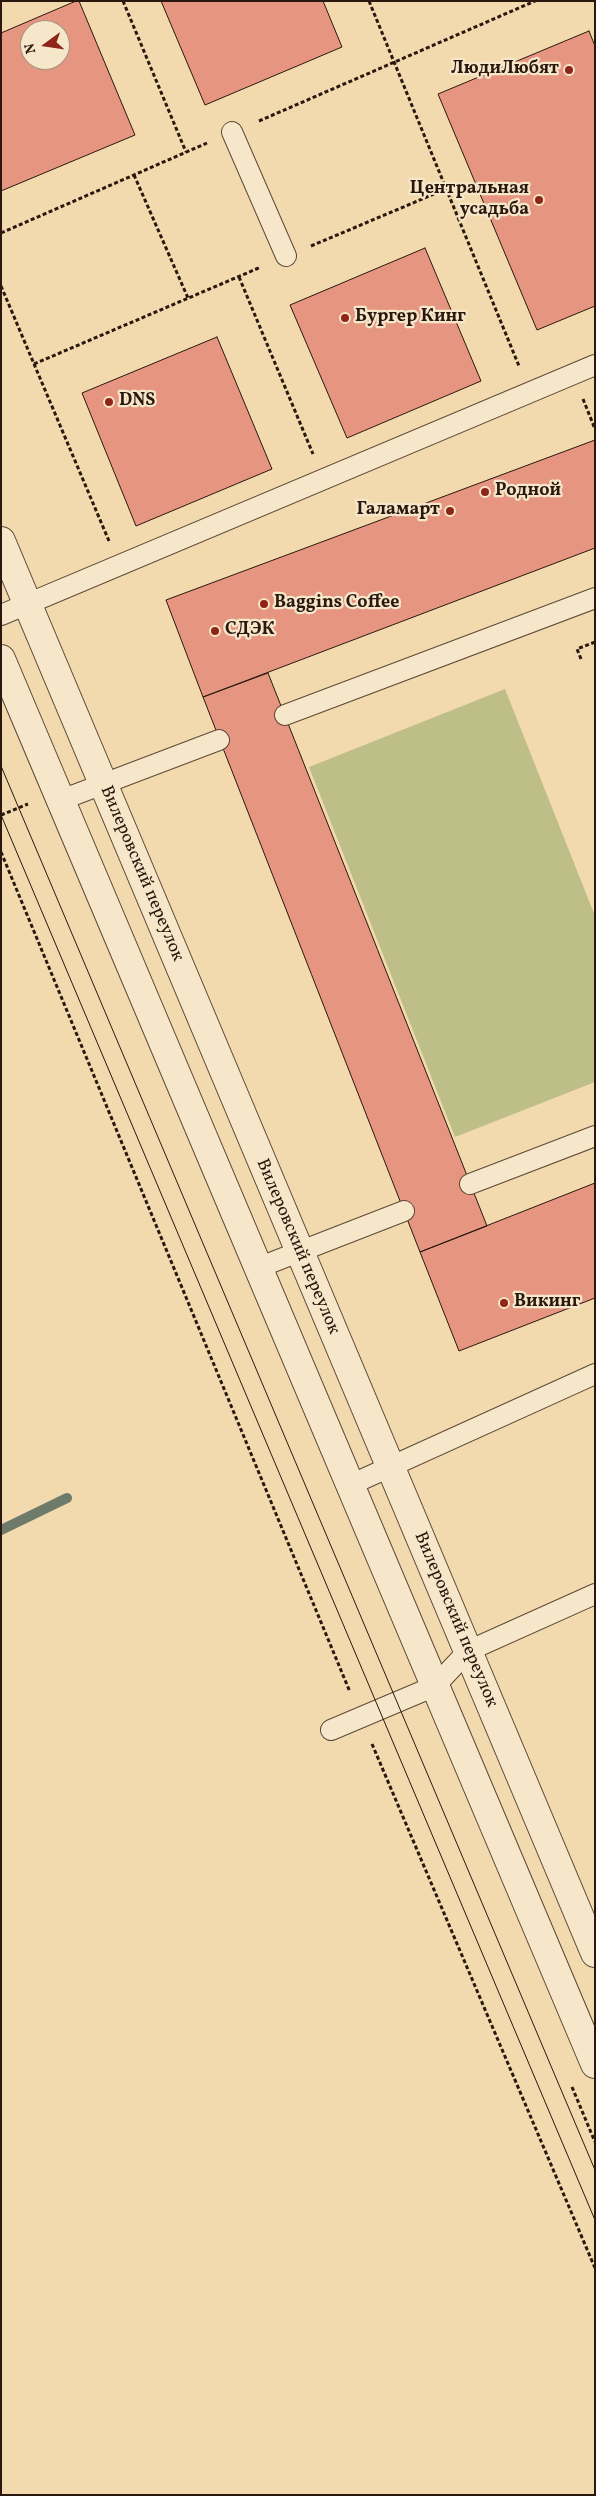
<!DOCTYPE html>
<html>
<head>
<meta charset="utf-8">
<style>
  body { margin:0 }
  #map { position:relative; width:596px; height:2496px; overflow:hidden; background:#f2daae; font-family:Vollkorn,serif }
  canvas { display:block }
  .frame { position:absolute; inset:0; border:2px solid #2a180e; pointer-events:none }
  .north { position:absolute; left:20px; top:20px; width:50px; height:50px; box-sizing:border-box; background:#f7e7ca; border:1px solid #a5947f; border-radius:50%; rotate:256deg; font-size:14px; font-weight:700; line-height:20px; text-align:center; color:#2a180e }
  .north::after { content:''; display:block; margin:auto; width:18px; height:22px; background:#8f2418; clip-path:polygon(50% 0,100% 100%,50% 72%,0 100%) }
</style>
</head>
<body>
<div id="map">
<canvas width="596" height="2496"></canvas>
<div class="frame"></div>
<div class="north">N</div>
</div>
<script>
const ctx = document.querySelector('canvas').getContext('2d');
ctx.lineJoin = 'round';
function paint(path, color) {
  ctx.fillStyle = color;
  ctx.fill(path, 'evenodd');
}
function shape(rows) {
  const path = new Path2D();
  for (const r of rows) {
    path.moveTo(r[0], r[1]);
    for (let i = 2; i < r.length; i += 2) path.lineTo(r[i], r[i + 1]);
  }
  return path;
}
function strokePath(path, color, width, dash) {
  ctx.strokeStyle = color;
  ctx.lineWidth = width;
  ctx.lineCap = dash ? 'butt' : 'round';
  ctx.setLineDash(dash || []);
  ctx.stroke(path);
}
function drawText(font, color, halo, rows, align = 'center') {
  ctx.font = font + ' Vollkorn,serif';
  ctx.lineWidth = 4.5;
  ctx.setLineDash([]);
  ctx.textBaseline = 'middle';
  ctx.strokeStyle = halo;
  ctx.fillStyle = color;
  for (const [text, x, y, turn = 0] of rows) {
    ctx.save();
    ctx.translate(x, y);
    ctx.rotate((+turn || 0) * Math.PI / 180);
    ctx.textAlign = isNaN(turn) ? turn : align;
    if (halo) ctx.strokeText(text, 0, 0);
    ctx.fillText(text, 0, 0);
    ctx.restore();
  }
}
paint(shape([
  [505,689,595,916,595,1082,455,1137,309,767]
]), '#bebe88');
strokePath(shape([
  [1,1530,67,1498]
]), '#6e7a6a', 10);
const building = shape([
  [76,1,79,1,135,135,1,191,1,33,76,1],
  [30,30,60,30,60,60,30,60,30,30],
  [161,1,323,1,342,47,205,105,161,1],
  [589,31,595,46,595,306,537,330,438,94,589,31],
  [425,248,481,381,347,438,290,305,425,248],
  [217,337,272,469,136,526,82,393,217,337],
  [595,440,595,548,203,697,166,600,595,440],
  [268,673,487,1226,420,1252,203,697,268,673],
  [595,1183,595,1298,459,1351,420,1252,595,1183]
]);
paint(building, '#e59580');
strokePath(building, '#2a180e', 1);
const service = shape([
  [232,132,286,256],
  [1,615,595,365],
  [285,715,595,598],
  [61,800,219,740],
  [470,1184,595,1136],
  [260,1267,404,1211],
  [350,1485,595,1374],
  [331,1730,435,1686,468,1651,595,1594]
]);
const minor = shape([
  [1,541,595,1953],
  [1,659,595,2064]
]);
strokePath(service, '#5c4836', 22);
strokePath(minor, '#5c4836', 30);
strokePath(shape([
  [123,1,186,152],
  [369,1,519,366],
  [259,121,535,1],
  [134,175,188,298],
  [1,233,207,143],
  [311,246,446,189],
  [239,277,313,454],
  [1,286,109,541],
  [34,364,261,267],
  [583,399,595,429],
  [581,659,577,649,595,642],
  [1,815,28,804],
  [1,852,350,1692],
  [372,1744,595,2268],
  [572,2087,595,2142]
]), '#2a180e', 3, [4, 2.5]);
strokePath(service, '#f7e7ca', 20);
strokePath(minor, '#f7e7ca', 28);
strokePath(shape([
  [1,766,595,2170],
  [1,815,595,2220]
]), '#2a180e', 1);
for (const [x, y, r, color] of [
  [569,70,5,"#8f2418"],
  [539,200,5,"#8f2418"],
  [345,318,5,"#8f2418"],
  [109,402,5,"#8f2418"],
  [485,492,5,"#8f2418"],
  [450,511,5,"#8f2418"],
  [264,604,5,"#8f2418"],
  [215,631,5,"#8f2418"],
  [504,1303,5,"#8f2418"]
]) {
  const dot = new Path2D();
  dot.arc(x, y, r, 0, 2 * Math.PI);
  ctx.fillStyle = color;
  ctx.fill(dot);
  strokePath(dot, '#f7e7ca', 2);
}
drawText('bold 18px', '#2a180e', '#f7e7ca', [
  ["ЛюдиЛюбят",559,70,"right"],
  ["Центральная",529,190,"right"],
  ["усадьба",529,211,"right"],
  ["Бургер Кинг",355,318],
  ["DNS",119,402],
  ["Родной",495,492],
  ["Галамарт",440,511,"right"],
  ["Baggins Coffee",274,604],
  ["СДЭК",225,631],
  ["Викинг",514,1303]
], 'left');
drawText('18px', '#2a180e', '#f7e7ca', [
  ["Вилеровский переулок",141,874,67],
  ["Вилеровский переулок",297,1247,67],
  ["Вилеровский переулок",455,1620,67]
]);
</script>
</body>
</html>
